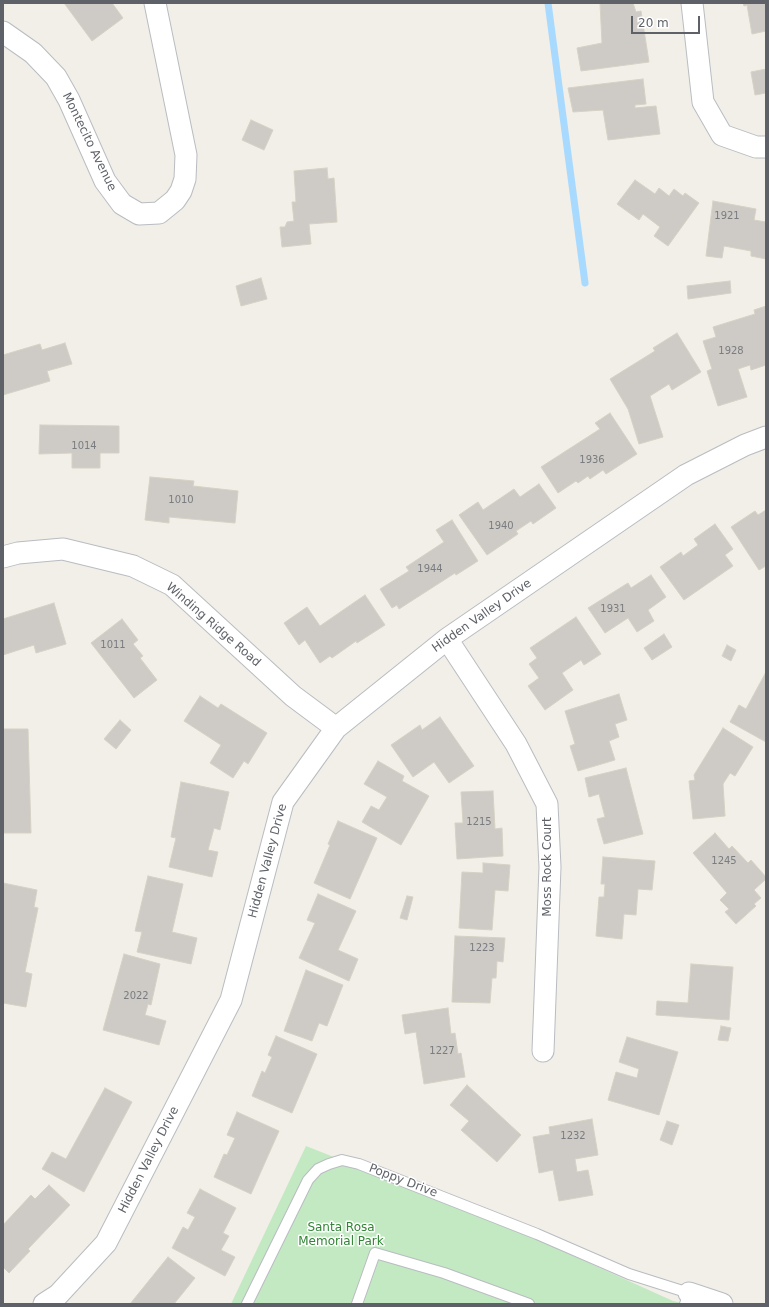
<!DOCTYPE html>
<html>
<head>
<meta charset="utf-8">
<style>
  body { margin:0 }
  #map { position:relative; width:769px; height:1307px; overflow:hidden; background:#f1efe7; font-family:"DejaVu Sans",sans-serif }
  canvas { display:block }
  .frame { position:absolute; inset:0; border:4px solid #5e6268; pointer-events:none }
  .scale { position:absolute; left:631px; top:16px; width:69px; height:18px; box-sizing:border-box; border:2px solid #5e6268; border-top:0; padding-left:5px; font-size:12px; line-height:14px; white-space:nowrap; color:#5e6268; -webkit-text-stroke:3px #fff; paint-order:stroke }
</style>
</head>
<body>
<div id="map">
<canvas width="769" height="1307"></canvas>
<div class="frame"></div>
<div class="scale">20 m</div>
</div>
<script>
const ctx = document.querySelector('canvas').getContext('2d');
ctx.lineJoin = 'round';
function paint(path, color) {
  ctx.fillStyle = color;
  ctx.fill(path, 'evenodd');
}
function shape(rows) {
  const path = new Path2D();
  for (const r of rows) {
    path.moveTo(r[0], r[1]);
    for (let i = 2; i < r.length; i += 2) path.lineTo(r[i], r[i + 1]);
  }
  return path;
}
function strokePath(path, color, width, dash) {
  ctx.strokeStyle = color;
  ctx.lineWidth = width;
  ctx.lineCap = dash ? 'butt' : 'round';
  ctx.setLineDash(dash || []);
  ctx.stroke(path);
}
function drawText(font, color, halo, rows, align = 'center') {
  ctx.font = font + ' "DejaVu Sans",sans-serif';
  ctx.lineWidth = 3;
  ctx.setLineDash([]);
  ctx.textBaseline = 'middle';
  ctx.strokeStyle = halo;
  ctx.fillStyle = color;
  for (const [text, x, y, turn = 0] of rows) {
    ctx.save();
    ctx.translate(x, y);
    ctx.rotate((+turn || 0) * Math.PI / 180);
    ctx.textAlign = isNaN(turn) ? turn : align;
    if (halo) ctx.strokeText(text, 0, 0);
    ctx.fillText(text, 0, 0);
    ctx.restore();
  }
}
paint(shape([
  [306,1146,505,1225,673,1301,687,1304,231,1304]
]), '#c2e9c2');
strokePath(shape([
  [548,3,585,283]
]), '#a8d9ff', 7);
const building = shape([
  [64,3,112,3,123,18,92,41,64,3],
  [600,3,633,3,636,12,641,11,649,62,581,71,577,48,602,43,600,3],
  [743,3,766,3,766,31,752,34,747,5,744,6,743,3],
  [766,69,766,93,755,95,751,72,766,69],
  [643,79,646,104,635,105,635,108,656,106,660,134,608,140,603,110,573,112,568,88,643,79],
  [251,120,273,130,264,150,242,140,251,120],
  [327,168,328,179,334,178,337,222,309,224,311,244,282,247,280,227,285,227,287,222,294,221,292,202,296,202,294,171,327,168],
  [635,180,655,194,659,188,669,196,674,189,683,196,685,193,699,203,668,246,654,236,660,227,643,214,639,220,617,204,635,180],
  [713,201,756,209,754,220,766,222,766,259,751,256,751,251,724,246,722,258,706,256,713,201],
  [261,278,267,299,241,306,236,286,261,278],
  [730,281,731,293,688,299,687,286,730,281],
  [766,306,766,365,751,370,750,365,738,369,747,397,718,406,707,371,712,369,703,341,716,337,713,327,755,314,754,310,766,306],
  [677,333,701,372,672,390,669,384,650,396,663,437,639,444,628,409,610,379,655,351,653,348,677,333],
  [65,343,72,364,47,371,50,381,3,395,3,355,40,344,42,350,65,343],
  [610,413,637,454,606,474,603,470,590,479,588,476,578,483,576,481,558,493,541,467,600,429,595,423,610,413],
  [40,425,119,426,119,453,100,453,100,468,72,468,72,453,39,454,40,425],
  [150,477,194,481,193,486,238,491,235,523,169,517,169,523,145,520,150,477],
  [539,484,556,508,533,524,531,521,516,531,518,534,487,555,459,515,478,502,483,510,514,489,520,497,539,484],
  [766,510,766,566,759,570,731,527,755,511,758,515,766,510],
  [452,520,478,561,456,575,455,573,399,609,397,605,392,608,380,589,409,571,406,567,444,542,436,530,452,520],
  [715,524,733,549,725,555,733,566,684,600,660,567,681,552,683,556,698,545,694,539,715,524],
  [651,575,666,597,648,610,654,621,637,632,628,618,605,633,588,608,628,583,631,588,651,575],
  [365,595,385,625,357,643,356,641,332,658,330,656,320,663,305,640,299,645,284,623,307,607,320,626,365,595],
  [54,603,66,644,36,653,34,645,3,655,3,619,54,603],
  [576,617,601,654,584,665,581,660,562,673,573,690,545,710,528,686,539,678,529,664,537,658,530,648,576,617],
  [122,619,138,640,133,644,143,656,140,658,157,680,134,698,91,643,122,619],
  [664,634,672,647,652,660,644,648,664,634],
  [727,645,736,650,731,661,722,656,727,645],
  [766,672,766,742,730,722,739,705,746,709,766,672],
  [619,694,627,720,615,724,619,737,609,741,615,760,578,771,570,746,575,744,565,711,619,694],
  [200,696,218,708,221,704,267,733,248,764,244,761,233,778,210,763,221,745,184,721,200,696],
  [440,717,474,766,449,783,434,762,413,777,391,745,420,725,422,730,440,717],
  [120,720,131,730,116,749,104,739,120,720],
  [723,728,753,747,735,776,730,773,723,784,725,816,693,819,689,781,695,780,694,775,723,728],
  [3,729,28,729,31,833,3,833,3,729],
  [378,761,404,776,402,781,429,796,401,845,362,822,371,806,379,810,387,797,364,784,378,761],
  [626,768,643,834,604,844,597,819,605,817,599,794,589,797,585,778,626,768],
  [181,782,229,792,220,830,214,828,208,850,218,852,212,877,169,867,176,838,171,837,181,782],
  [493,791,495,829,502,828,503,856,457,859,455,823,463,823,461,792,493,791],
  [338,821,377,838,350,899,314,883,330,845,328,844,338,821],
  [715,833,729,849,732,846,748,863,751,860,766,877,766,879,754,890,761,898,754,904,756,906,736,924,725,912,729,909,720,900,727,893,693,853,715,833],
  [603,857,655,861,652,890,638,889,636,915,624,914,622,939,596,936,599,897,604,897,605,884,601,884,603,857],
  [483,863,510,865,508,891,495,890,492,930,459,928,462,872,483,873,483,863],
  [148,876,183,884,172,932,197,938,191,964,137,952,142,932,135,931,148,876],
  [3,883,37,890,34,907,38,908,25,972,32,974,26,1007,3,1003,3,883],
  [318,894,356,911,338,950,358,959,349,981,299,958,315,923,307,920,318,894],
  [407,896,413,897,407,920,400,918,407,896],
  [455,936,505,938,503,962,497,961,496,978,492,978,490,1003,452,1002,455,936],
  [124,954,160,964,151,1005,148,1004,145,1015,166,1021,159,1045,103,1030,124,954],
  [691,964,733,967,729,1020,656,1015,657,1001,688,1003,691,964],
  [306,970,343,985,327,1026,319,1023,312,1041,284,1031,306,970],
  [448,1008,451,1034,455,1033,458,1054,461,1053,465,1077,424,1084,416,1032,405,1034,402,1015,448,1008],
  [721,1026,731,1028,728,1041,718,1040,721,1026],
  [276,1036,317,1054,292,1113,252,1096,262,1071,265,1073,272,1057,268,1055,276,1036],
  [627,1037,678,1052,659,1115,608,1100,616,1072,637,1078,639,1069,619,1062,627,1037],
  [467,1085,521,1135,497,1162,461,1130,469,1121,450,1105,467,1085],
  [105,1088,132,1102,84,1192,42,1169,52,1152,66,1159,105,1088],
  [237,1112,279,1131,251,1194,214,1177,224,1154,227,1155,235,1138,227,1135,237,1112],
  [592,1119,598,1155,575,1159,577,1172,588,1170,593,1195,559,1201,553,1170,539,1173,533,1137,550,1134,549,1127,592,1119],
  [667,1121,679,1125,672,1145,660,1140,667,1121],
  [49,1185,70,1205,28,1249,30,1251,9,1273,3,1267,3,1225,31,1195,35,1199,49,1185],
  [200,1189,236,1208,223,1233,229,1236,221,1250,235,1257,225,1276,172,1248,183,1227,188,1230,195,1217,187,1213,200,1189],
  [168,1257,195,1278,174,1304,130,1304,168,1257]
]);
paint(building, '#cecbc6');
strokePath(building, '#d6d1c4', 1);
const lane = shape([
  [247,1304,308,1180,318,1169,329,1164,342,1160,359,1164,537,1234,629,1274,689,1293,685,1304],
  [357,1304,375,1253,444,1273,529,1304]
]);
const street = shape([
  [692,3,703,102,722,135,756,147,766,147],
  [3,32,33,53,56,77,69,100,105,181,122,204,139,214,159,213,175,200,181,191,185,179,186,155,155,3],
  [3,557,18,553,63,549,133,566,172,585,293,696,336,728],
  [447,639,516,744,547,804,550,867,543,1051],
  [689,1293,722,1304],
  [44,1304,58,1295,106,1243,231,1000,283,802,336,728,447,639,686,475,745,445,766,437]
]);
strokePath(lane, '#b9bcc1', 12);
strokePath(street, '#b9bcc1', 23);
strokePath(lane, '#fff', 10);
strokePath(street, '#fff', 21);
drawText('10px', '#7a7c80', null, [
  ["1921",727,216],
  ["1928",731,351],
  ["1014",84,446],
  ["1936",592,460],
  ["1010",181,500],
  ["1940",501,526],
  ["1944",430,569],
  ["1931",613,609],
  ["1011",113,645],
  ["1215",479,822],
  ["1245",724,861],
  ["1223",482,948],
  ["2022",136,996],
  ["1227",442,1051],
  ["1232",573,1136]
]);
drawText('12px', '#5e6268', '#fff', [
  ["Montecito Avenue",89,142,64],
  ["Hidden Valley Drive",482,616,-35],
  ["Winding Ridge Road",213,625,41],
  ["Hidden Valley Drive",268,861,-75],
  ["Moss Rock Court",548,867,-90],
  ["Hidden Valley Drive",149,1160,-63],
  ["Poppy Drive",403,1181,21]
]);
drawText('12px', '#308434', '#fff', [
  ["Santa Rosa",341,1228],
  ["Memorial Park",341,1242]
]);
</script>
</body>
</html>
